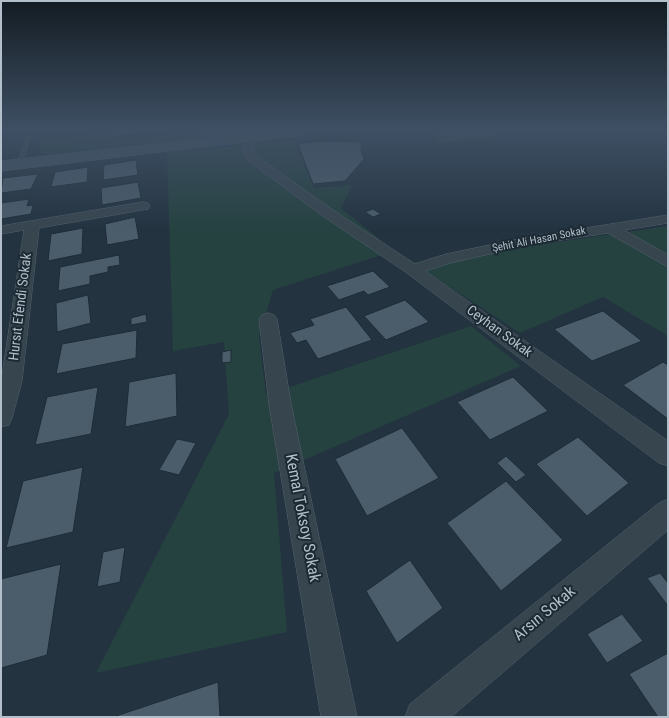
<!DOCTYPE html>
<html>
<head>
<meta charset="utf-8">
<style>
  body { margin:0 }
  #map { position:relative; width:669px; height:718px; overflow:hidden; background:#233340; font-family:"Roboto Condensed",sans-serif }
  canvas { display:block }
  .frame { position:absolute; inset:0; border:2px solid #b3bfca; pointer-events:none }
</style>
</head>
<body>
<div id="map">
<canvas width="669" height="718"></canvas>
<div class="frame"></div>
</div>
<script>
const ctx = document.querySelector('canvas').getContext('2d');
ctx.lineJoin = 'round';
function paint(path, color) {
  ctx.fillStyle = color;
  ctx.fill(path, 'evenodd');
}
function shape(rows) {
  const path = new Path2D();
  for (const r of rows) {
    path.moveTo(r[0], r[1]);
    for (let i = 2; i < r.length; i += 2) path.lineTo(r[i], r[i + 1]);
  }
  return path;
}
function strokePath(path, color, width, dash) {
  ctx.strokeStyle = color;
  ctx.lineWidth = width;
  ctx.lineCap = dash ? 'butt' : 'round';
  ctx.setLineDash(dash || []);
  ctx.stroke(path);
}
function drawText(font, color, halo, rows, align = 'center') {
  ctx.font = font + ' "Roboto Condensed",sans-serif';
  ctx.lineWidth = 4;
  ctx.setLineDash([]);
  ctx.textBaseline = 'middle';
  ctx.strokeStyle = halo;
  ctx.fillStyle = color;
  for (const [text, x, y, turn = 0] of rows) {
    ctx.save();
    ctx.translate(x, y);
    ctx.rotate((+turn || 0) * Math.PI / 180);
    ctx.textAlign = isNaN(turn) ? turn : align;
    if (halo) ctx.strokeText(text, 0, 0);
    ctx.fillText(text, 0, 0);
    ctx.restore();
  }
}
paint(shape([
  [200,131,230,131,233,134,50,154,40,152,40,140,108,132,110,136,116,138,126,139],
  [428,131,496,131,502,136,443,143],
  [294,140,314,188,352,185,341,208,394,251,273,290,259,336,266,395,471,326,521,366,274,473,287,632,96,673,229,414,224,342,173,351,167,152],
  [668,226,668,336,603,297,520,333,413,263]
]), '#254140');
const building = shape([
  [114,131,149,131,114,136,114,131],
  [320,141,361,142,361,151,364,159,345,181,313,184,298,144,320,141],
  [136,160,138,175,103,180,104,165,136,160],
  [88,167,87,182,51,187,55,172,88,167],
  [38,174,31,189,1,193,3,178,38,174],
  [138,182,141,198,102,205,101,188,138,182],
  [29,199,27,206,33,205,31,214,1,219,1,203,29,199],
  [373,209,381,214,373,217,365,212,373,209],
  [135,217,139,239,107,245,105,224,135,217],
  [83,228,82,254,48,261,51,234,83,228],
  [119,255,120,265,108,267,108,272,90,276,90,284,58,291,60,267,119,255],
  [373,271,390,287,368,295,364,291,339,300,327,286,373,271],
  [88,295,91,323,57,332,56,303,88,295],
  [405,300,429,322,386,340,364,316,405,300],
  [346,307,372,340,318,359,306,340,297,343,290,333,314,325,310,319,346,307],
  [603,311,642,341,592,361,554,329,603,311],
  [146,314,147,322,131,325,131,318,146,314],
  [137,330,136,358,56,374,62,344,137,330],
  [231,350,231,362,222,363,222,352,231,350],
  [663,362,668,365,668,419,623,385,663,362],
  [176,373,177,416,125,427,129,382,176,373],
  [513,377,548,411,490,440,457,402,513,377],
  [98,387,91,434,35,445,47,397,98,387],
  [402,428,439,478,367,516,335,459,402,428],
  [578,437,629,483,587,516,536,464,578,437],
  [177,439,196,443,179,475,159,470,177,439],
  [506,456,526,475,516,482,497,463,506,456],
  [83,467,73,532,6,548,23,481,83,467],
  [506,481,563,540,501,591,447,523,506,481],
  [125,547,120,582,97,587,103,552,125,547],
  [410,560,443,608,397,643,366,591,410,560],
  [61,564,47,655,1,668,1,579,61,564],
  [660,573,668,583,668,606,647,578,660,573],
  [622,614,643,641,607,663,587,634,622,614],
  [668,653,668,717,658,717,629,674,668,653],
  [218,682,220,717,113,717,218,682]
]);
paint(building, '#4b5d6b');
strokePath(building, '#1e2c36', 1);
const lane = shape([
  [26,136,31,137,22,164,17,165,26,136]
]);
const street = shape([
  [254,134,259,137,252,149,255,155,333,210,415,264,446,254,529,237,668,215,668,223,624,230,668,255,668,267,608,233,529,245,450,263,425,271,668,441,668,466,659,463,407,273,323,216,246,159,242,149,250,135,254,134],
  [143,202,148,203,150,206,148,209,39,228,22,381,12,418,9,425,1,427,1,382,24,230,1,234,1,226,143,202],
  [268,313,274,315,277,319,291,404,357,717,321,717,269,404,259,319,262,315,268,313],
  [668,499,668,530,451,717,405,717,410,704,659,503,668,499]
]);
const secondary = shape([
  [266,131,311,131,305,135,1,171,1,161,266,131]
]);
strokePath(lane, '#55626d', 1);
strokePath(street, '#55626d', 1);
strokePath(secondary, '#55626d', 1);
paint(lane, '#37454f');
paint(street, '#37454f');
paint(secondary, '#455463');
const sky = ctx.createLinearGradient(0, 0, 0, 232);
sky.addColorStop(0, '#131c23');
sky.addColorStop(0.56, '#3f5064');
sky.addColorStop(1, '#3f506400');
ctx.fillStyle = sky;
ctx.fillRect(0, 0, 669, 232);
drawText('11px', '#b3bfca', '#1c2a34', [
  ["Şehit Ali Hasan Sokak",539,240,-11]
]);
drawText('14px', '#b3bfca', '#1c2a34', [
  ["Hursıt Efendi Sokak",21,307,-83],
  ["Ceyhan Sokak",499,332,36]
]);
drawText('16px', '#b3bfca', '#1c2a34', [
  ["Kemal Toksoy Sokak",302,518,79],
  ["Arsın Sokak",545,614,-40]
]);
</script>
</body>
</html>
